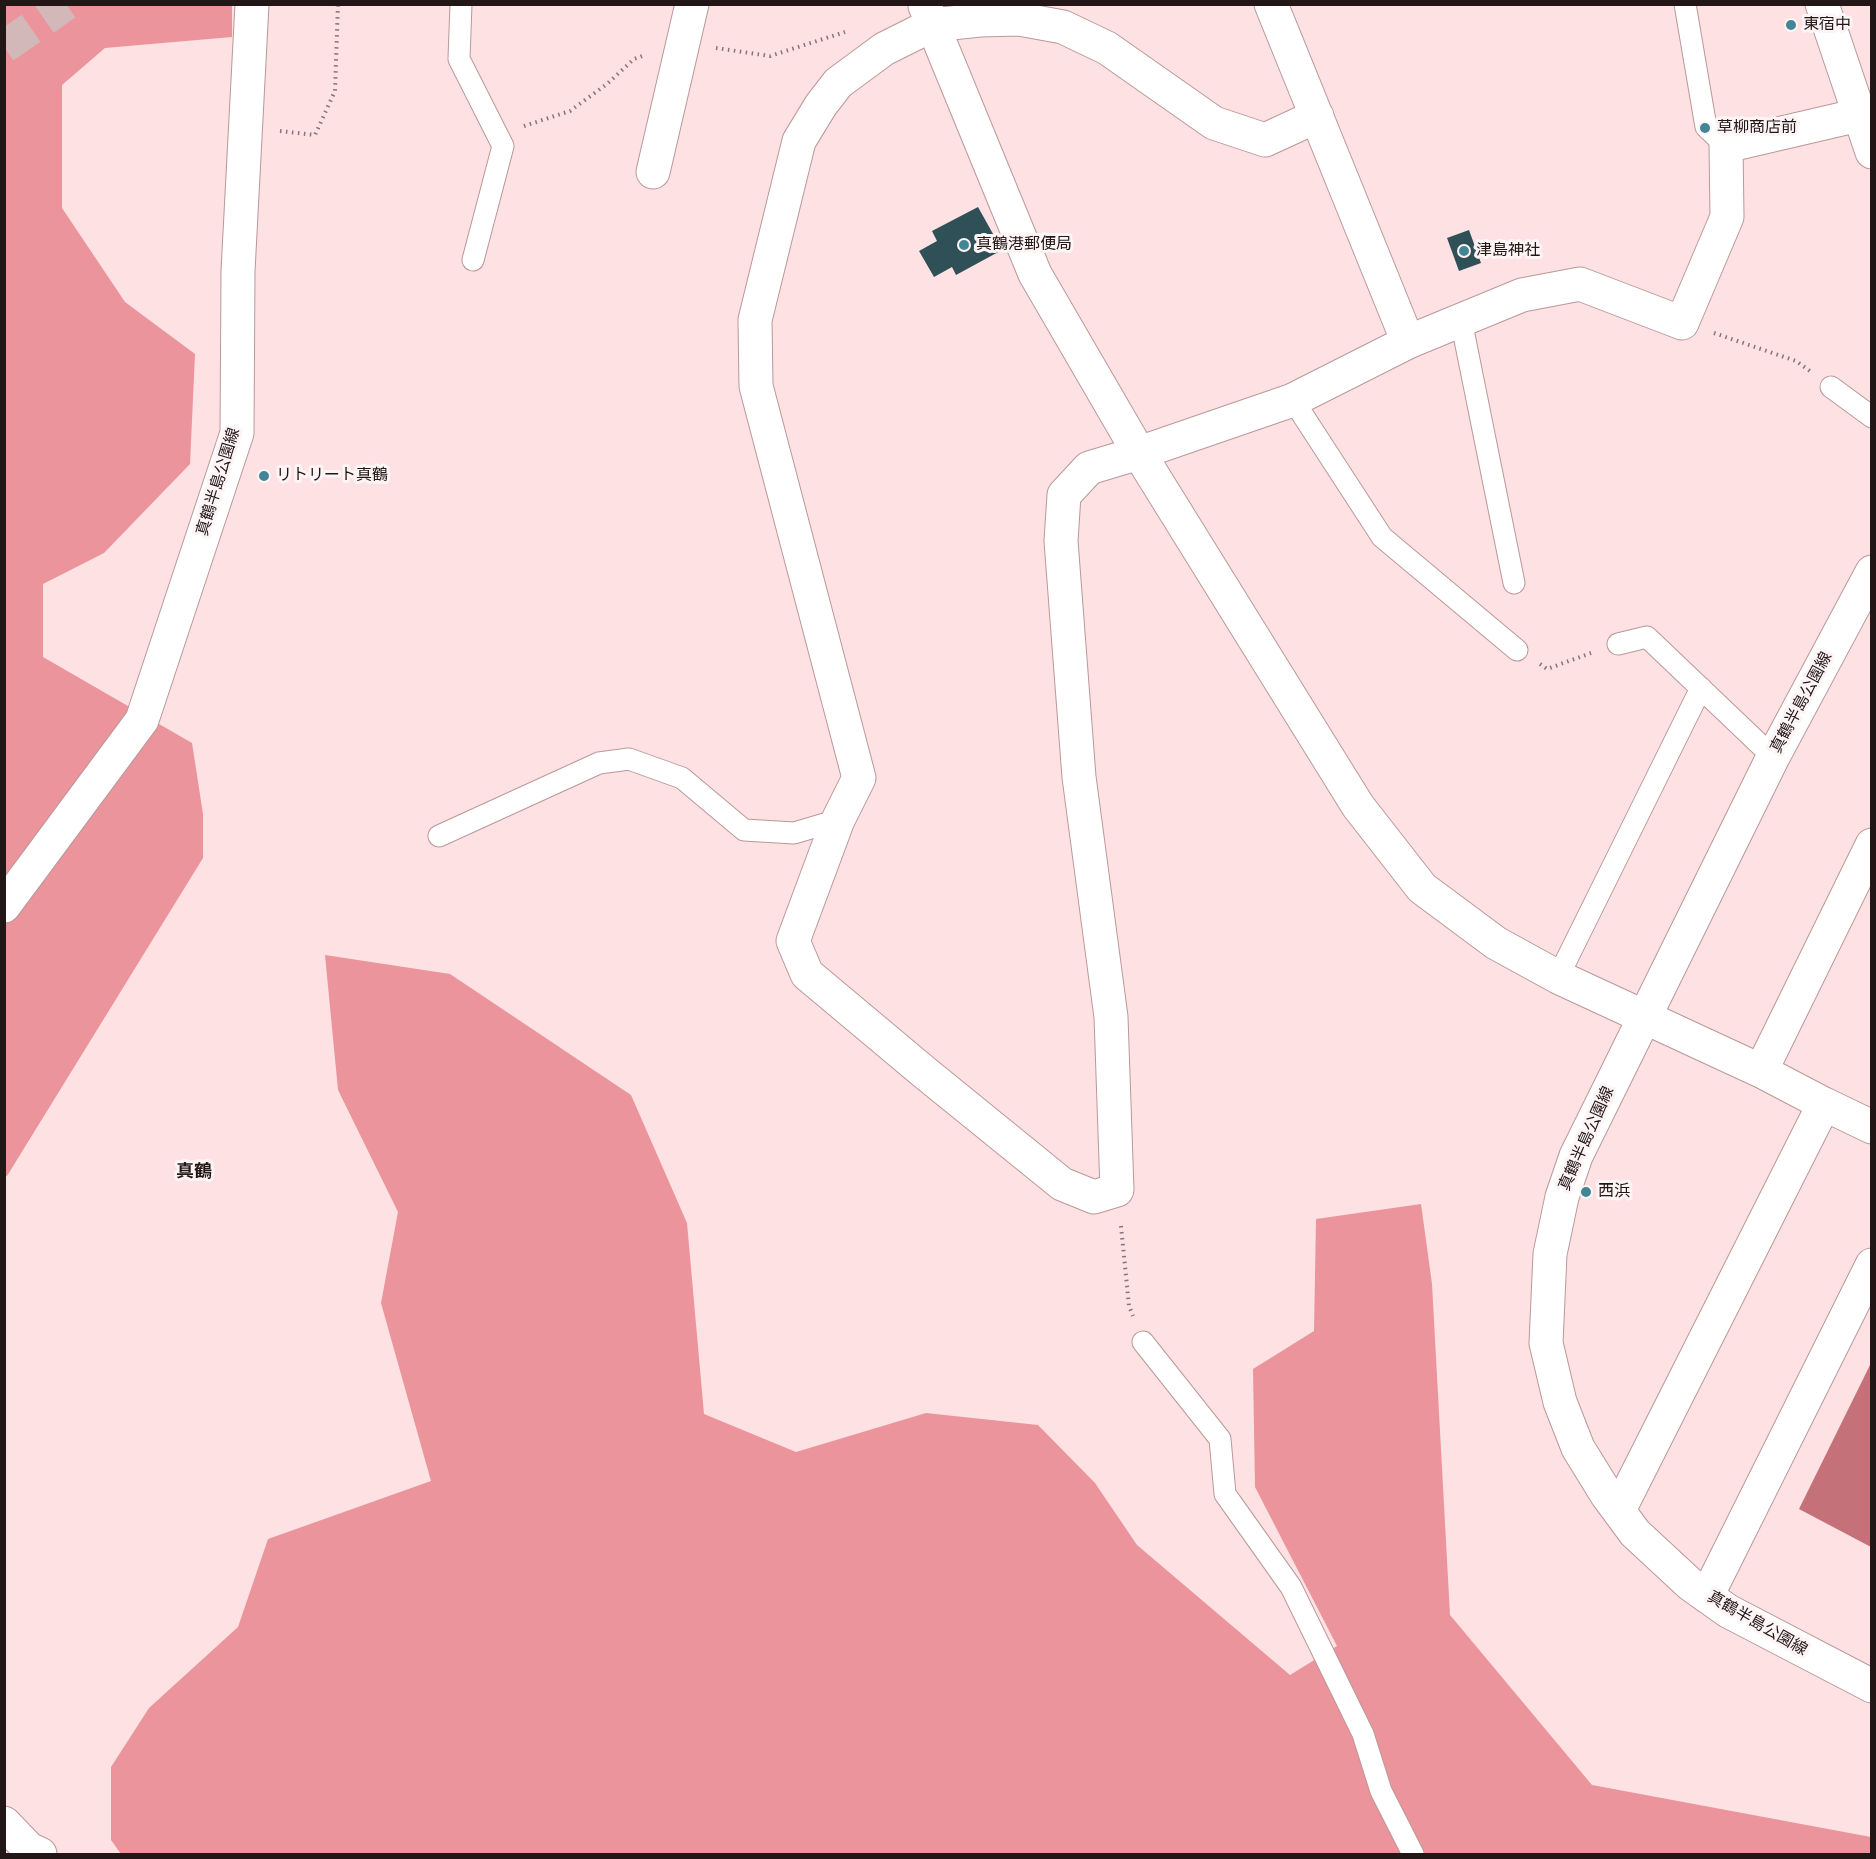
<!DOCTYPE html>
<html>
<head>
<meta charset="utf-8">
<style>
  body { margin:0 }
  #map { position:relative; width:1876px; height:1859px; overflow:hidden; background:#fee1e2; font-family:"Sofia Sans Condensed",sans-serif }
  canvas { display:block }
  .frame { position:absolute; inset:0; border:6px solid #231617; pointer-events:none }
</style>
</head>
<body>
<div id="map">
<canvas width="1876" height="1859"></canvas>
<div class="frame"></div>
</div>
<script>
const ctx = document.querySelector('canvas').getContext('2d');
ctx.lineJoin = 'round';
function paint(path, color) {
  ctx.fillStyle = color;
  ctx.fill(path, 'evenodd');
}
function shape(rows) {
  const path = new Path2D();
  for (const r of rows) {
    path.moveTo(r[0], r[1]);
    for (let i = 2; i < r.length; i += 2) path.lineTo(r[i], r[i + 1]);
  }
  return path;
}
function strokePath(path, color, width, dash) {
  ctx.strokeStyle = color;
  ctx.lineWidth = width;
  ctx.lineCap = dash ? 'butt' : 'round';
  ctx.setLineDash(dash || []);
  ctx.stroke(path);
}
function drawText(font, color, halo, rows, align = 'center') {
  ctx.font = font + ' "Sofia Sans Condensed","Noto Sans JP",sans-serif';
  ctx.lineWidth = 6;
  ctx.setLineDash([]);
  ctx.textBaseline = 'middle';
  ctx.strokeStyle = halo;
  ctx.fillStyle = color;
  for (const [text, x, y, turn = 0] of rows) {
    ctx.save();
    ctx.translate(x, y);
    ctx.rotate((+turn || 0) * Math.PI / 180);
    ctx.textAlign = isNaN(turn) ? turn : align;
    if (halo) ctx.strokeText(text, 0, 0);
    ctx.fillText(text, 0, 0);
    ctx.restore();
  }
}
paint(shape([
  [4,5,232,5,232,37,105,48,62,85,62,208,125,302,195,354,190,464,104,553,43,584,43,657,192,743,203,814,203,858,7,1176,4,1175],
  [325,955,450,974,631,1095,687,1223,704,1414,796,1452,926,1413,1038,1425,1095,1483,1137,1545,1290,1675,1337,1646,1255,1487,1253,1369,1314,1331,1316,1219,1421,1204,1432,1284,1450,1615,1592,1785,1871,1837,1871,1854,121,1854,111,1840,111,1767,149,1708,238,1627,268,1539,431,1481,381,1303,398,1212,338,1090]
]), '#eb949b');
paint(shape([
  [1871,1363,1871,1547,1799,1509]
]), '#c47179');
paint(shape([
  [978,207,1002,250,956,275,952,267,934,277,919,251,937,241,932,231],
  [1469,230,1481,263,1459,271,1447,238]
]), '#2f5057');
strokePath(shape([
  [4,47,66,4]
]), '#d2b8b9', 33, [33, 16]);
const lane = shape([
  [461,4,459,59,503,146,473,260],
  [1685,4,1706,127,1726,146],
  [1461,320,1514,583],
  [1831,387,1872,417],
  [1293,400,1382,537,1517,650],
  [1618,644,1647,637,1773,757],
  [439,836,599,763,629,759,682,778,744,830,794,833,838,820],
  [1558,977,1701,688],
  [1143,1342,1220,1439,1225,1494,1291,1587,1363,1734,1381,1791,1413,1854]
]);
const street = shape([
  [1271,4,1408,342],
  [925,6,1035,274,1139,453,1358,806,1422,888,1496,943,1558,977,1761,1071,1824,1104,1619,1510],
  [1317,116,1265,140,1214,123,1107,48,1063,27,1019,19,980,20,932,25,884,49,838,83,821,105,799,141,755,320,756,386,859,778,838,820,793,941,807,974,924,1072,1062,1184,1094,1197,1117,1190,1111,1017,1079,777,1061,541,1064,495,1089,468,1139,453,1293,400,1408,342,1522,295,1580,284,1682,323,1727,217,1726,146,1859,115],
  [653,172,692,4],
  [1761,1071,1872,845],
  [1824,1104,1872,1127],
  [1707,1596,1872,1265]
]);
const secondary = shape([
  [1822,4,1872,152],
  [1872,572,1773,757,1576,1156,1562,1197,1550,1254,1546,1343,1560,1402,1578,1448,1607,1495,1635,1533,1690,1584,1728,1611,1872,1686],
  [4,906,142,720,237,433,238,271,252,4],
  [4,1823,29,1849,40,1854]
]);
strokePath(lane, '#ba989a', 23);
strokePath(street, '#ba989a', 35);
strokePath(secondary, '#ba989a', 35);
strokePath(shape([
  [716,48,770,56,845,32],
  [524,126,570,111,607,84,634,59,645,55],
  [280,131,315,135,335,91,338,4],
  [1714,333,1796,361,1810,371],
  [1540,664,1547,669,1591,653],
  [1121,1226,1129,1306,1133,1316]
]), '#897576', 4, [1.5, 4.5]);
strokePath(lane, '#fff', 21);
strokePath(street, '#fff', 33);
strokePath(secondary, '#fff', 33);
for (const [x, y, r, color] of [
  [1791,25,6,"#428695"],
  [1705,128,6,"#428695"],
  [964,245,6,"#428695"],
  [1464,251,6,"#428695"],
  [264,476,6,"#428695"],
  [1586,1192,6,"#428695"]
]) {
  const dot = new Path2D();
  dot.arc(x, y, r, 0, 2 * Math.PI);
  ctx.fillStyle = color;
  ctx.fill(dot);
  strokePath(dot, '#fcf4f5', 2);
}
drawText('16px', '#231617', '#fcf4f5', [
  ["東宿中",1803,25],
  ["草柳商店前",1717,128],
  ["真鶴港郵便局",976,245],
  ["津島神社",1476,251],
  ["リトリート真鶴",276,476],
  ["西浜",1598,1192]
], 'left');
drawText('16px', '#231617', '#fcf4f5', [
  ["真鶴半島公園線",219,482,-73],
  ["真鶴半島公園線",1802,703,-62],
  ["真鶴半島公園線",1587,1139,-66],
  ["真鶴半島公園線",1757,1624,30]
]);
drawText('bold 18px', '#231617', '#fcf4f5', [
  ["真鶴",194,1172]
]);
</script>
</body>
</html>
